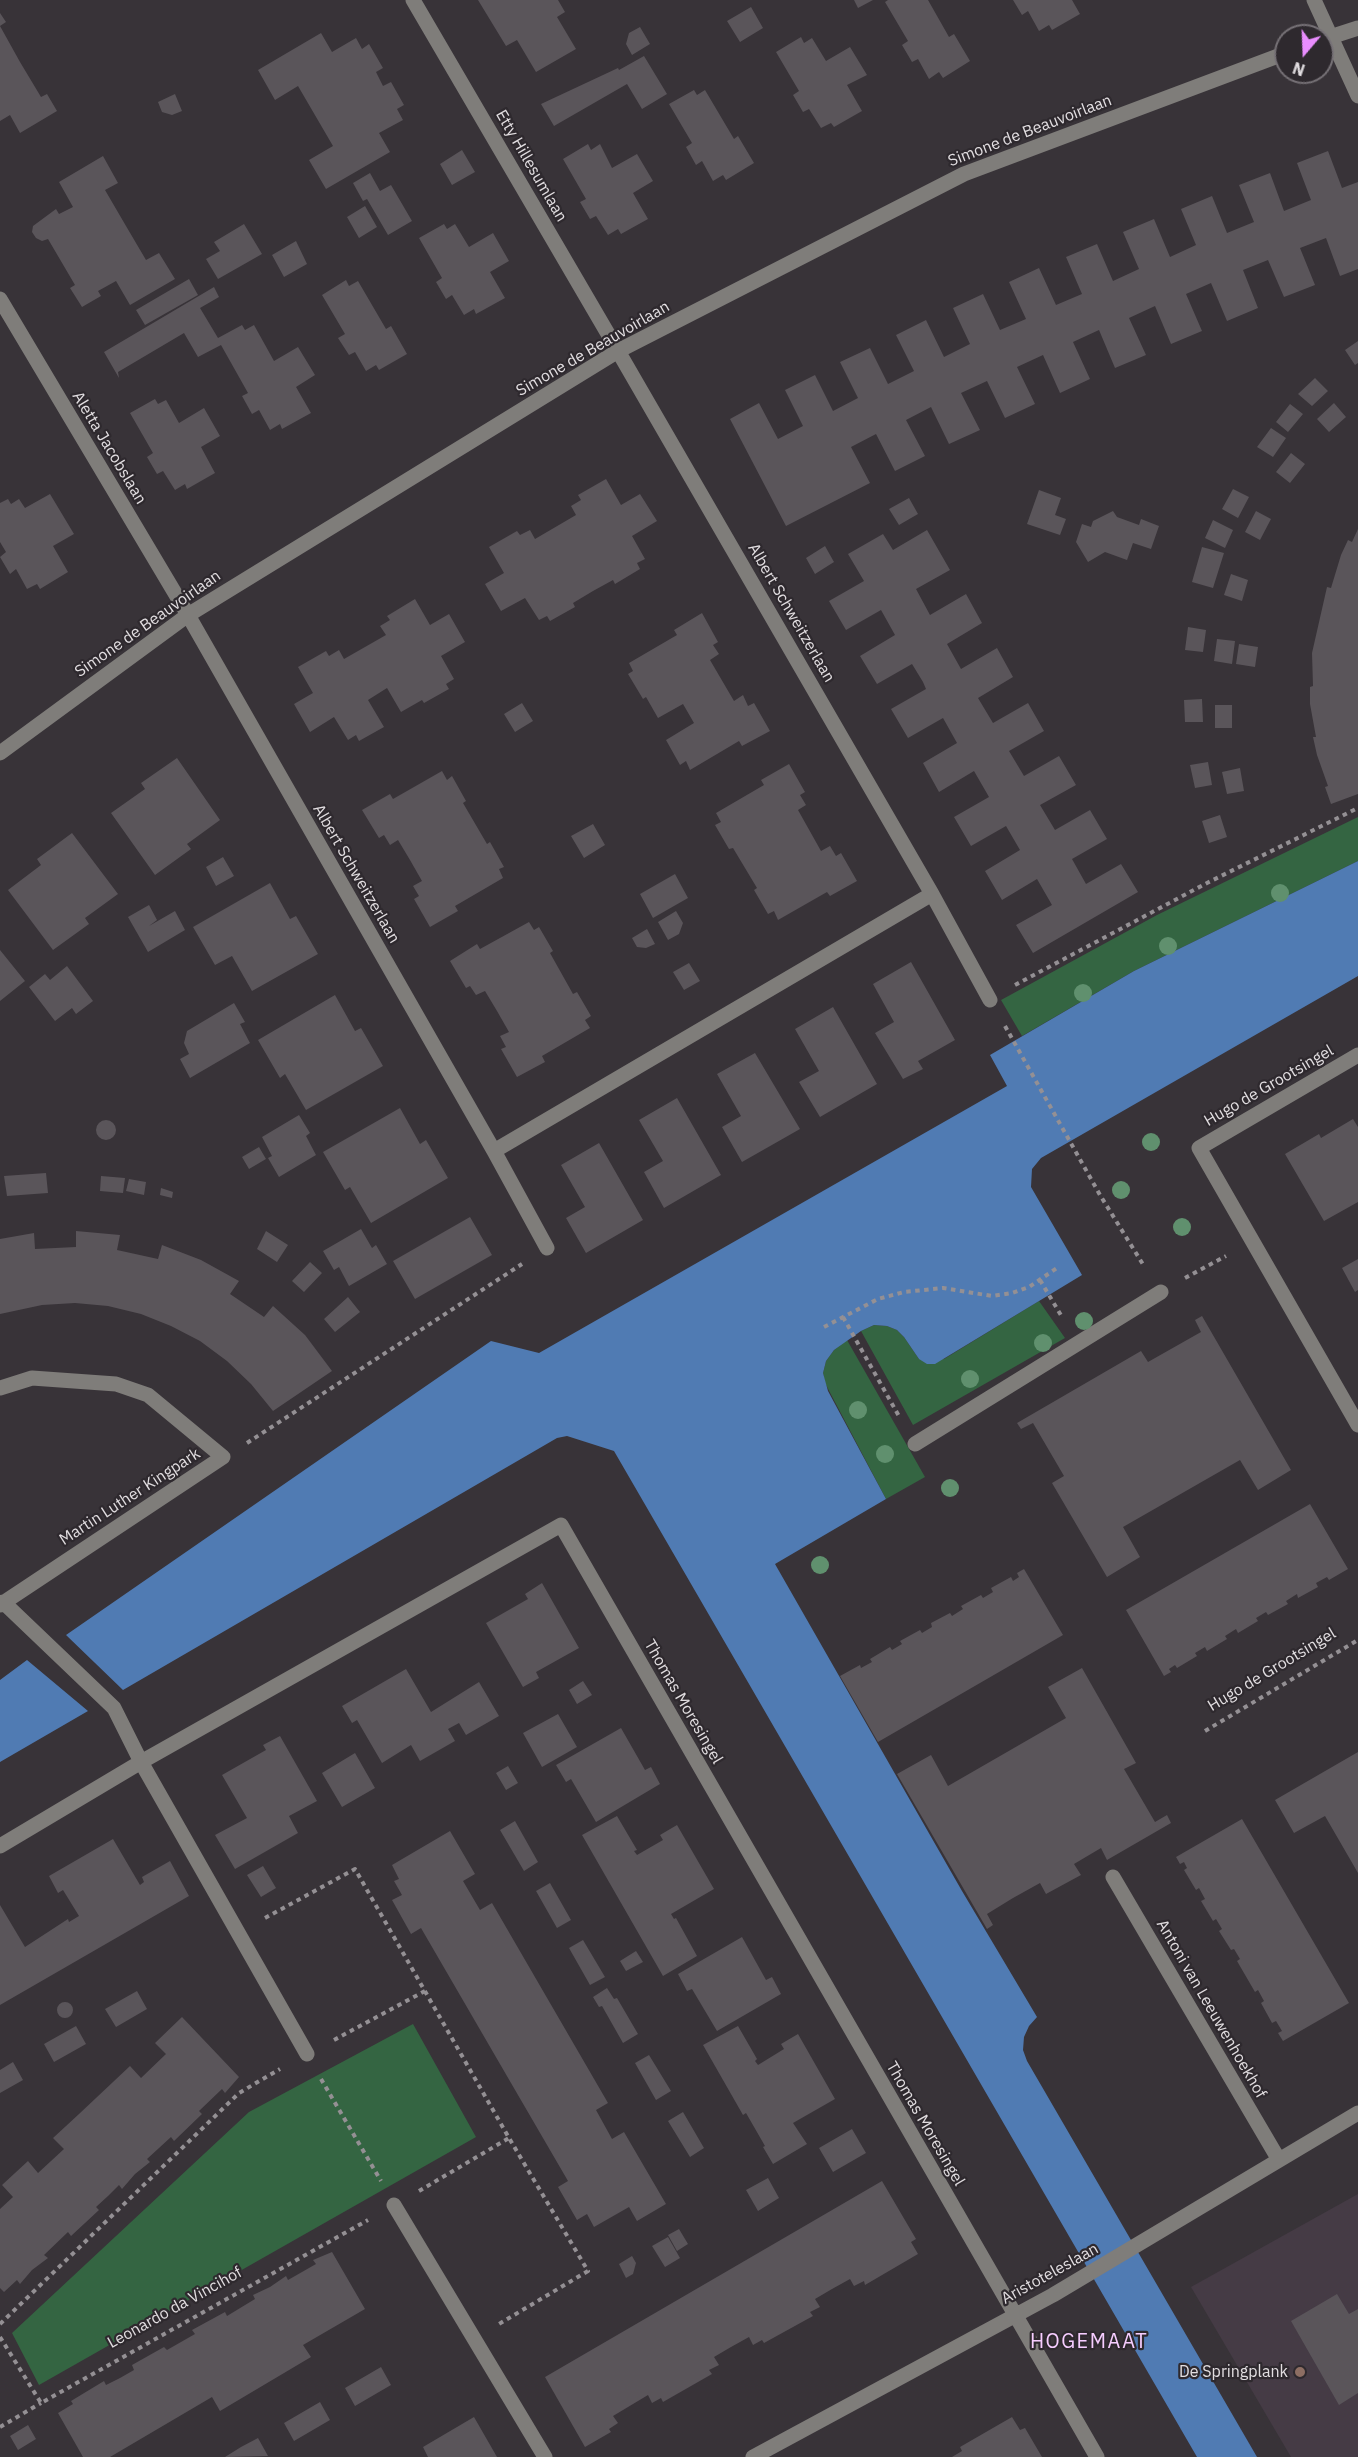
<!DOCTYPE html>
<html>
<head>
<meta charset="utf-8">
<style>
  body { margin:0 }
  #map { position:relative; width:1358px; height:2457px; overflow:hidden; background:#383338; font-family:"IBM Plex Sans",sans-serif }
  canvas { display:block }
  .north { position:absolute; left:1274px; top:24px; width:60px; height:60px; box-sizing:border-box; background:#2e292e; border:2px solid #767176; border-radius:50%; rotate:199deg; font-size:16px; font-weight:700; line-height:24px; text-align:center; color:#e2dee1 }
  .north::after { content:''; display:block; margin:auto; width:21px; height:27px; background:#e98dfe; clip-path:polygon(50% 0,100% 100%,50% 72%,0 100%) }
</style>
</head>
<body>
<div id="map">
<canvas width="1358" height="2457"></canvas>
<div class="north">N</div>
</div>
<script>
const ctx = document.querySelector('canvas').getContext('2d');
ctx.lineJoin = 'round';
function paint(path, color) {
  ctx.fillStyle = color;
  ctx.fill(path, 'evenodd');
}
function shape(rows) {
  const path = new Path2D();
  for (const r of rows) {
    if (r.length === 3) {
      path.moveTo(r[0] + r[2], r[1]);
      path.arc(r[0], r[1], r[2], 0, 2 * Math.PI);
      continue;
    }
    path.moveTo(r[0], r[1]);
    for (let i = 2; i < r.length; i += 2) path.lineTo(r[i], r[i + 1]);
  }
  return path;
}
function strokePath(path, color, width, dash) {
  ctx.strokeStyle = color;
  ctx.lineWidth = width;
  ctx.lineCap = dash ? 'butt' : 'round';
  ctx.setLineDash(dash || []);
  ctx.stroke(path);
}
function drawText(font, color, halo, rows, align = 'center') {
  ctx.font = font + ' "IBM Plex Sans",sans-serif';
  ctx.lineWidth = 4.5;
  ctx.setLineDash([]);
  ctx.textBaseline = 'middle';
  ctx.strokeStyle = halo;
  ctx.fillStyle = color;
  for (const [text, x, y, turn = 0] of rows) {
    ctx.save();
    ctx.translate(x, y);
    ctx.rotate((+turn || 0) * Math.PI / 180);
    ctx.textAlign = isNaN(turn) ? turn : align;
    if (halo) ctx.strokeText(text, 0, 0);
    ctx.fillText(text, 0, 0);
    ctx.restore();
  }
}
paint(shape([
  [1358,2194,1358,2457,1291,2457,1191,2287]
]), '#453b45');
paint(shape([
  [1358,817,1358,861,1134,971,1022,1036,1001,1000,1157,915],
  [1039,1301,1065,1338,913,1425,861,1331,874,1325,887,1326,897,1330,904,1337,919,1359,944,1359],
  [847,1340,925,1477,886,1499,825,1383,823,1373,826,1361,834,1350],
  [413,2024,476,2137,39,2385,12,2333,249,2112]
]), '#346542');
paint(shape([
  [1358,861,1358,976,1041,1158,1032,1169,1031,1187,1082,1275,935,1364,927,1364,919,1359,904,1337,897,1330,887,1326,874,1325,861,1331,834,1350,826,1361,823,1373,828,1391,886,1499,775,1564,962,1891,1037,2017,1029,2026,1024,2037,1023,2050,1027,2061,1257,2457,1197,2457,614,1451,567,1436,557,1438,123,1690,66,1635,491,1341,539,1353,1007,1086,990,1055,1134,971],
  [27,1660,88,1711,0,1762,0,1680]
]), '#507bb3');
paint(shape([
  [478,0,558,0,565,12,557,17,576,49,536,72,517,40,506,46],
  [854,0,873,0,858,8],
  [888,0,928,0,949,37,954,34,970,61,943,78,939,72,929,79,918,59,912,62,902,45,908,41,885,2],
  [1013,0,1072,0,1080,14,1052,30,1049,25,1039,31,1028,11,1022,15],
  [751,7,763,28,740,42,727,21],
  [0,13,6,22,0,26,20,62,41,97,47,94,57,111,20,133,10,115,0,121],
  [640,27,650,44,632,55,626,44,629,33],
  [321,33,332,52,356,38,362,49,369,44,383,68,376,72,383,86,391,82,404,105,397,109,403,120,379,133,390,152,326,189,309,160,333,146,298,86,275,100,258,70],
  [801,37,804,43,812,38,826,61,850,47,867,75,847,85,862,111,834,127,831,123,821,128,809,109,803,112,793,95,799,91,776,52],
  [644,56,667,94,642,109,627,84,554,126,541,104,618,68,619,70],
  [694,90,697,95,705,90,734,139,738,136,754,163,726,180,723,175,713,181,702,161,696,165,686,147,692,143,669,104],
  [175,94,182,111,172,115,162,112,158,102],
  [588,144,591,150,600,144,612,168,637,154,653,181,633,193,648,219,621,234,618,229,608,235,596,216,590,219,580,202,586,199,563,159],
  [462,150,475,172,452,185,440,164],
  [1328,151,1342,188,1358,182,1358,269,1340,276,1326,238,1300,248,1315,285,1284,297,1268,260,1243,270,1258,308,1227,321,1211,283,1186,294,1202,331,1171,344,1155,306,1129,318,1146,355,1115,368,1099,330,1073,342,1090,379,1060,393,1043,355,1017,367,1035,404,1005,418,987,381,961,393,980,430,949,444,931,407,906,420,925,456,895,471,876,434,851,447,870,483,786,526,730,419,759,403,778,439,803,426,785,390,815,375,833,411,858,398,840,362,870,348,888,384,914,371,896,335,926,320,944,357,970,344,953,308,983,294,1000,330,1026,319,1009,282,1039,268,1056,305,1082,294,1066,257,1097,244,1113,281,1139,269,1123,232,1154,219,1170,257,1196,245,1181,209,1212,196,1227,233,1254,222,1239,185,1270,173,1284,211,1311,200,1297,163],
  [103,156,118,183,105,190,126,226,146,260,159,253,175,279,130,305,116,281,98,291,101,296,82,307,70,288,75,285,48,239,42,241,36,238,32,232,33,226,56,209,59,214,73,207,59,182],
  [370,173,380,191,391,185,412,221,388,235,367,199,363,201,353,183],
  [365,206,377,227,359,238,347,217],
  [244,224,262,254,218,279,206,259,220,251,214,242],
  [444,224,447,229,455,224,469,247,493,233,509,261,490,272,505,298,476,314,474,309,464,315,452,295,446,299,436,282,442,278,419,238],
  [296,241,307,264,284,277,272,255],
  [189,279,198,295,145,325,136,310],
  [346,280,349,286,358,281,386,329,391,326,407,354,379,370,376,365,366,371,355,352,349,355,338,338,345,334,322,295],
  [214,287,219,297,200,308,218,338,242,325,245,330,254,325,274,361,298,347,315,375,296,387,311,413,282,429,280,424,270,430,259,410,252,414,242,396,248,393,221,345,198,357,184,333,118,372,119,378,104,352],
  [1358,341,1358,363,1355,365,1345,350],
  [1315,378,1328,391,1312,406,1298,394],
  [155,399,158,404,166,400,179,423,204,408,220,436,201,447,215,473,187,489,185,484,175,490,163,471,157,474,147,457,153,453,130,413],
  [1334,403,1346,417,1329,432,1317,419],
  [1290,404,1303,414,1288,432,1276,422],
  [1271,428,1286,438,1273,457,1257,447],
  [1291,453,1305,464,1290,483,1276,472],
  [606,479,621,505,640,494,657,521,632,536,645,559,637,563,640,569,615,584,613,580,593,591,573,603,575,607,550,621,547,616,539,620,525,598,501,611,485,584,504,573,489,547,517,531,520,535,530,530,535,539,576,515,571,506,581,500,578,495],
  [1233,489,1249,497,1238,518,1222,509],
  [1039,490,1061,498,1055,515,1066,519,1060,535,1027,524],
  [50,494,74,534,53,546,68,572,40,589,37,584,27,589,16,569,10,574,0,557,6,552,0,542,0,503,8,499,11,504,19,499,25,508],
  [909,498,918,514,899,525,889,509],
  [1113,511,1117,517,1139,525,1141,519,1159,526,1151,549,1133,543,1127,560,1105,552,1088,562,1076,542,1082,524,1091,527,1093,521],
  [1256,511,1271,519,1260,540,1245,532],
  [1213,520,1233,530,1225,548,1205,538],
  [1358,529,1358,794,1331,804,1325,787,1328,786,1317,755,1313,737,1316,737,1310,704,1310,687,1313,686,1312,653,1327,587,1331,588,1341,555,1348,540,1352,542],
  [927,530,950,570,916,589,930,615,966,594,982,623,947,644,961,669,997,648,1013,677,978,698,993,723,1028,703,1044,731,1009,751,1024,776,1059,756,1076,785,1040,805,1055,830,1090,810,1107,839,1072,859,1086,884,1121,864,1138,892,1033,953,1016,925,1052,905,1037,879,1002,900,985,871,1020,850,1006,826,971,846,954,817,989,797,974,771,939,792,923,763,957,743,943,718,908,738,891,709,926,689,923,682,912,664,877,684,860,656,895,635,881,610,846,630,829,601,864,581,848,554,883,534,893,550],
  [825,546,834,562,815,574,806,558],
  [1202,547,1224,553,1213,588,1192,582],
  [1231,574,1248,580,1242,601,1224,595],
  [415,599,430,625,449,614,465,642,441,656,454,679,446,684,449,689,424,703,422,700,401,712,387,688,368,700,384,727,359,741,356,735,348,740,334,717,310,732,294,704,313,693,298,667,326,651,329,656,339,650,344,659,386,635,380,626,390,620,387,616],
  [702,613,718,642,713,645,719,654,710,660,734,701,743,695,748,706,754,703,770,731,742,746,739,741,690,770,686,761,680,765,666,740,694,723,683,704,658,718,646,697,643,699,628,674,633,671,629,663,677,635,674,630],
  [1188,627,1206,630,1203,652,1185,650],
  [1217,639,1235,641,1232,664,1214,661],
  [1239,644,1258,647,1255,667,1236,664],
  [1202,699,1203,722,1185,722,1184,700],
  [522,703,533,721,515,732,504,714],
  [1215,705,1232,705,1232,728,1215,728],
  [177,758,220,820,187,844,191,849,155,875,111,813,145,789,141,783],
  [1208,762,1212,785,1195,788,1190,765],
  [789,764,805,792,800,795,806,805,798,810,821,851,830,846,836,856,841,853,857,881,830,896,827,892,778,920,774,911,768,914,754,890,757,888,733,848,729,849,715,825,721,822,716,813,764,785,761,780],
  [1240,768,1244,791,1227,794,1222,772],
  [442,771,447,780,452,776,466,801,463,803,487,844,490,842,504,867,499,869,503,878,455,906,458,911,430,927,414,899,419,896,413,886,422,881,410,860,398,840,390,845,384,835,379,838,362,810,390,794,393,799],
  [1220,815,1227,837,1209,843,1202,821],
  [593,824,605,845,584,858,571,836],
  [72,833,118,894,85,918,89,924,53,950,8,890,41,865,37,859],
  [223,857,234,876,216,886,206,867],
  [675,874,688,898,653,918,640,894],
  [270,883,290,919,296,916,318,954,252,991,232,956,215,965,193,927],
  [149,905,157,920,149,926,175,911,185,930,148,952,128,917],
  [676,911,683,923,679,934,668,940,658,922],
  [529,922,534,930,539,927,553,951,550,953,573,994,577,992,591,1016,585,1020,590,1028,542,1056,545,1062,517,1077,501,1049,506,1047,500,1036,509,1032,497,1011,485,991,476,995,470,986,466,988,450,961,477,944,480,949],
  [647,929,655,944,646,948,637,947,632,938],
  [0,950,25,981,0,1001],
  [911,962,955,1040,918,1061,923,1069,903,1079,875,1033,894,1022,873,984],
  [689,963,700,981,684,990,673,972],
  [67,966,93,1001,76,1014,72,1008,55,1021,29,987,45,974,50,980],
  [335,995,355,1031,361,1028,383,1066,306,1110,285,1074,280,1078,258,1040],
  [234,1003,245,1022,240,1024,250,1043,190,1078,180,1059,189,1054,184,1043,187,1031],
  [833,1007,877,1084,820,1117,799,1082,819,1071,795,1029],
  [755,1053,800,1129,742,1162,722,1127,741,1116,717,1074],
  [677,1098,721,1175,664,1208,644,1172,663,1161,639,1120],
  [400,1108,420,1144,426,1140,448,1178,371,1223,350,1187,345,1190,323,1152],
  [299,1115,310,1133,306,1136,316,1155,279,1177,268,1158,272,1156,262,1137],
  [1353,1119,1358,1127,1358,1202,1324,1221,1285,1154,1319,1134,1321,1138],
  [106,1130,10],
  [599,1143,643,1220,586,1253,566,1218,585,1207,561,1165],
  [259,1147,266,1159,249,1169,242,1157],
  [46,1173,48,1193,7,1196,4,1176],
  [101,1176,125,1178,123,1193,100,1191],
  [129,1179,146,1182,144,1195,126,1191],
  [161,1188,173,1192,172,1198,160,1195],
  [470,1217,492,1255,415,1299,393,1261],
  [361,1229,372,1248,376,1245,387,1264,349,1286,339,1267,334,1270,323,1251],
  [76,1231,120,1235,117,1250,158,1259,162,1245,201,1260,239,1281,230,1294,264,1317,273,1306,305,1335,332,1371,273,1411,251,1384,227,1361,200,1341,171,1326,141,1314,108,1306,75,1303,42,1305,0,1314,0,1239,34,1233,35,1249,76,1247],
  [266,1231,288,1245,277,1262,257,1249],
  [1358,1259,1358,1290,1355,1292,1342,1268],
  [310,1262,322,1273,304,1292,292,1281],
  [348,1297,360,1312,335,1332,324,1319],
  [1202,1316,1291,1470,1258,1490,1240,1460,1123,1527,1140,1557,1107,1577,1052,1483,1064,1476,1033,1423,1021,1429,1017,1423,1141,1351,1148,1362,1201,1332,1195,1320],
  [1310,1504,1348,1569,1329,1580,1327,1577,1316,1583,1318,1587,1298,1598,1297,1594,1286,1601,1288,1604,1268,1615,1266,1612,1256,1618,1258,1621,1238,1633,1236,1629,1225,1636,1227,1639,1207,1651,1205,1647,1195,1653,1197,1656,1177,1668,1175,1665,1169,1669,1171,1672,1164,1676,1126,1610],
  [1024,1569,1063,1635,878,1742,840,1676,860,1665,861,1668,872,1662,870,1659,890,1647,892,1650,902,1644,900,1641,920,1630,922,1633,932,1627,931,1623,950,1613,952,1616,963,1609,961,1606,981,1595,983,1598,993,1592,991,1588,1011,1577,1013,1581,1019,1577,1017,1573],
  [542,1583,579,1648,536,1672,539,1678,523,1687,486,1623,528,1599,525,1594],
  [1082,1668,1136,1763,1124,1769,1155,1822,1167,1815,1171,1823,1107,1860,1101,1848,1074,1864,1081,1875,1046,1894,1040,1883,1013,1898,987,1914,993,1925,987,1929,897,1774,931,1755,948,1786,1066,1718,1048,1687],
  [406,1669,431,1712,479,1682,499,1716,466,1735,459,1723,448,1729,455,1741,420,1761,411,1745,382,1763,357,1720,352,1723,342,1706],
  [583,1681,592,1695,577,1704,569,1690],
  [558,1714,577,1747,542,1767,523,1733],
  [621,1728,645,1770,651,1767,660,1784,596,1822,571,1779,566,1782,556,1765],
  [280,1736,317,1801,289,1816,298,1833,235,1869,215,1835,247,1818,222,1775,266,1750,263,1745],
  [1358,1752,1358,1873,1325,1816,1294,1833,1275,1800],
  [355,1753,375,1788,342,1807,322,1773],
  [508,1766,518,1783,506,1790,496,1773],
  [617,1816,637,1850,634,1851,637,1855,663,1840,660,1835,677,1825,714,1889,671,1914,674,1919,676,1918,697,1956,663,1976,582,1835],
  [1242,1819,1349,2003,1283,2041,1278,2033,1282,2031,1276,2021,1272,2023,1261,2003,1264,2001,1258,1990,1255,1992,1237,1961,1240,1959,1234,1949,1231,1950,1219,1931,1222,1929,1216,1919,1213,1921,1201,1901,1205,1899,1199,1888,1196,1890,1184,1870,1187,1868,1184,1862,1180,1864,1176,1857],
  [515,1821,538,1862,524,1871,500,1830],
  [450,1831,475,1874,463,1881,480,1910,492,1903,608,2103,596,2110,612,2139,624,2132,666,2204,637,2221,629,2207,594,2227,587,2214,577,2220,558,2187,568,2181,511,2083,421,1928,411,1934,392,1900,402,1895,394,1881,399,1879,392,1865],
  [113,1839,140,1885,144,1882,142,1877,170,1861,189,1896,0,2005,0,1905,25,1947,68,1919,69,1922,79,1916,63,1890,58,1893,49,1876],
  [263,1866,276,1888,261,1897,247,1875],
  [550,1883,571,1920,557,1928,536,1891],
  [742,1937,766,1980,772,1977,781,1994,717,2031,692,1989,687,1991,678,1974],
  [583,1940,605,1977,590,1985,569,1948],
  [636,1951,643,1962,626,1971,620,1961],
  [607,1988,614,1999,617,1998,638,2034,623,2043,602,2006,599,2007,593,1997],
  [137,1991,147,2009,116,2027,105,2009],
  [65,2010,8],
  [182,2017,239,2077,225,2093,222,2089,199,2111,202,2114,174,2141,171,2137,147,2159,150,2162,135,2174,122,2189,119,2185,108,2196,96,2207,99,2210,71,2236,68,2232,44,2255,48,2258,32,2270,20,2284,17,2280,4,2292,0,2288,0,2209,13,2197,2,2185,28,2161,38,2173,64,2149,53,2138,79,2114,130,2066,141,2078,166,2054,155,2043],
  [76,2026,86,2044,54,2062,44,2044],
  [738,2026,757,2059,755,2061,758,2065,784,2049,781,2044,798,2034,835,2099,793,2123,807,2144,773,2164,763,2147,765,2146,746,2113,743,2115,703,2045],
  [649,2055,671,2091,656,2100,635,2063],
  [13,2062,23,2080,0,2093,0,2070],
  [683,2112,704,2148,690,2157,668,2121],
  [852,2129,866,2153,833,2172,819,2148],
  [768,2178,779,2198,758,2211,746,2190],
  [882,2181,916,2239,911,2242,918,2254,865,2285,864,2281,854,2286,850,2279,832,2289,815,2299,820,2307,810,2312,813,2316,764,2343,762,2340,753,2345,749,2337,731,2347,714,2357,719,2365,709,2370,712,2374,663,2402,661,2398,652,2403,648,2395,613,2416,618,2423,609,2429,611,2432,585,2447,545,2377],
  [679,2229,688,2244,677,2251,668,2235],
  [668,2237,680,2258,665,2267,652,2246],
  [332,2252,365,2309,303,2345,311,2357,220,2411,212,2397,110,2457,83,2457,58,2413,73,2404,71,2401,104,2381,106,2385,120,2378,134,2370,132,2365,164,2347,167,2350,195,2334,192,2330,225,2312,227,2316,255,2299,253,2295,270,2287,286,2276,288,2280,316,2264,313,2260],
  [632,2256,636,2263,633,2274,626,2278,619,2264],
  [1337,2294,1349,2314,1358,2309,1358,2393,1339,2405,1291,2321],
  [381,2367,391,2385,355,2406,345,2388],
  [320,2402,330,2420,294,2441,284,2423],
  [474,2417,497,2457,428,2457,423,2447],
  [1012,2417,1020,2430,1025,2428,1042,2457,952,2457,962,2451,960,2447],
  [28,2425,36,2439,18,2450,10,2436],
  [258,2438,268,2456,225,2457,241,2447]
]), '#5a555a');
strokePath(shape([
  [1015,985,1207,883,1358,808],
  [1005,1026,1100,1195,1144,1266],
  [1185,1278,1226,1256],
  [1040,1280,1062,1317],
  [843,1317,900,1418],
  [824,1327,878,1299,904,1292,943,1288,992,1296,1012,1293,1029,1287,1057,1268],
  [247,1443,522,1264],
  [1205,1731,1358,1640],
  [265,1918,355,1869,509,2138,588,2271,499,2324],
  [334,2040,425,1991],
  [321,2079,381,2181],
  [419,2191,509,2138],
  [0,2324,239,2093,280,2069],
  [0,2337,41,2403,368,2220],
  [0,2427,41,2403]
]), '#949094', 4, [4.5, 4.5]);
strokePath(shape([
  [413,0,618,351,932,894,990,1000],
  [1314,0,1358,96],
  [1324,39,1358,28],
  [0,299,188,615,494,1151,547,1248],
  [0,753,188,615,618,351,964,174,1286,53],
  [1358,1055,1199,1148,1358,1425],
  [494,1151,932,894],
  [0,1388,32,1378,116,1384,148,1395,223,1457,0,1605],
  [915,1444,1161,1292],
  [3,1602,114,1708,141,1762,307,2054],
  [0,1846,141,1762,561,1525,1097,2457],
  [1113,1877,1279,2160],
  [394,2205,545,2457],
  [753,2457,1053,2295,1358,2113]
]), '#7f7d7a', 15);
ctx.fillStyle = '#60906e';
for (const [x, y] of [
  [1280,893],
  [1168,946],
  [1083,993],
  [1151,1142],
  [1121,1190],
  [1182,1227],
  [1084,1321],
  [1043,1343],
  [970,1379],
  [858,1410],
  [885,1454],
  [950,1488],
  [820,1565]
]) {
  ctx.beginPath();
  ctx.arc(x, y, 9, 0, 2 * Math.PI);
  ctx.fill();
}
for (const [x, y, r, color] of [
  [1300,2372,6,"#8d6e63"]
]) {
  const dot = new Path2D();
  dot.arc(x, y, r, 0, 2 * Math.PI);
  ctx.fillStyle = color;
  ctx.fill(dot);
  strokePath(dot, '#2e292e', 2);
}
drawText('16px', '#e2dee1', '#2e292e', [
  ["Simone de Beauvoirlaan",1030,131,-21],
  ["Etty Hillesumlaan",531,166,60],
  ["Simone de Beauvoirlaan",593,349,-30],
  ["Aletta Jacobslaan",109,448,59],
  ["Albert Schweitzerlaan",791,613,60],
  ["Simone de Beauvoirlaan",148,624,-35],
  ["Albert Schweitzerlaan",356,874,60],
  ["Hugo de Grootsingel",1269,1086,-30],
  ["Martin Luther Kingpark",130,1497,-33],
  ["Hugo de Grootsingel",1272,1670,-31],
  ["Thomas Moresingel",683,1702,60],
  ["Antoni van Leeuwenhoekhof",1211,2009,60],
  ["Thomas Moresingel",925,2124,60],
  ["Aristoteleslaan",1050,2274,-29],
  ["Leonardo da Vincihof",175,2308,-29]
]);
drawText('16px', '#e2dee1', '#2e292e', [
  ["De Springplank",1288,2372]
], 'right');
ctx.letterSpacing = '1.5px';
drawText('20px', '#f6cdff', '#2e292e', [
  ["HOGEMAAT",1089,2342]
]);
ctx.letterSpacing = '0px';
</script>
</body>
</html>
